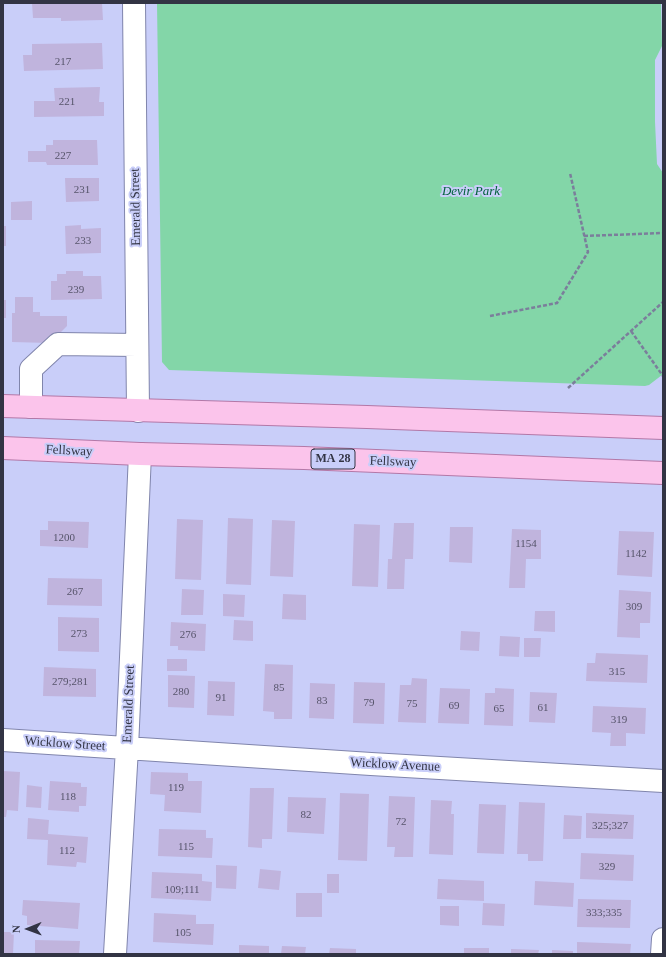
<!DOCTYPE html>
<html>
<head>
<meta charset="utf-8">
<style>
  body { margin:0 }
  #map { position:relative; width:666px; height:957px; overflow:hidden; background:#c9cef9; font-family:Georgia,serif }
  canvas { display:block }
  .frame { position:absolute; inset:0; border:4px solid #323444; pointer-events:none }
  .north { position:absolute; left:8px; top:909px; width:40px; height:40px; -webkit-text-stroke:3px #c9cef9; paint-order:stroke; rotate:269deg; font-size:11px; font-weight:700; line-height:16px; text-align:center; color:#323444 }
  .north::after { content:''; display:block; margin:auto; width:14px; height:18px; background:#323444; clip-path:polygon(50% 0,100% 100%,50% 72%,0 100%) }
</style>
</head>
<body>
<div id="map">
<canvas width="666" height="957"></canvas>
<div class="frame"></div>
<div class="north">N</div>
</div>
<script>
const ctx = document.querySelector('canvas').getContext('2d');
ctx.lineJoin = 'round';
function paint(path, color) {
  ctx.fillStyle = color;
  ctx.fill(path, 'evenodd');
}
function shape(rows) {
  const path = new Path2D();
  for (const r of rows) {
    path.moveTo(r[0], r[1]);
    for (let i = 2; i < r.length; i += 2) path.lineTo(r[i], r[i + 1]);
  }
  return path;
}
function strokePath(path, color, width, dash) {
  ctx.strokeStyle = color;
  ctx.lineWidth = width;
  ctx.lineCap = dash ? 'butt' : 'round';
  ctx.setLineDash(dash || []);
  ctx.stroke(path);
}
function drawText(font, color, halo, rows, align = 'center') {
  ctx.font = font + ' Georgia,serif';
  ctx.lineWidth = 4;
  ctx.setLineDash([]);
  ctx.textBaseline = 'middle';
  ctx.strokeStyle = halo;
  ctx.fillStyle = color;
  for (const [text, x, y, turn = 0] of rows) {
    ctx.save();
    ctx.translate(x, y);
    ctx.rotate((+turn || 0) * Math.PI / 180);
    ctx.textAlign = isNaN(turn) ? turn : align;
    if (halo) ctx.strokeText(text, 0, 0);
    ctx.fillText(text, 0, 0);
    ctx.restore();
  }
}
paint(shape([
  [157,3,661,3,662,46,655,60,655,122,657,164,663,173,662,375,649,385,645,386,169,370,162,362]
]), '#83d6a8');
paint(shape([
  [32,3,102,3,103,20,61,21,61,18,33,18],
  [102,43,103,69,24,71,23,55,32,55,32,44],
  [100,87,99,102,104,102,104,116,34,117,34,101,55,101,54,88],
  [53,140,97,140,98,165,47,165,46,162,28,162,28,151,46,151,46,145,53,145],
  [65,178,99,178,99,201,66,202],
  [32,201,32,220,11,220,11,202],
  [81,225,81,229,101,228,101,253,66,254,65,226],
  [3,226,6,226,6,246,3,246],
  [66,271,83,271,83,276,101,276,102,299,51,300,51,281,57,281,57,274,66,274],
  [15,297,33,297,33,312,40,312,40,316,67,316,67,326,50,343,12,342,12,313,15,313],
  [3,300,6,300,6,318,3,318],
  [228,518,253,519,251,585,226,584],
  [177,519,203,520,201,580,175,579],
  [272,520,295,521,293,577,270,576],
  [48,521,89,522,88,548,40,546,40,530,48,530],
  [394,523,414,523,413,559,405,559,404,589,387,589,388,559,392,559],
  [354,524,380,525,378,587,352,586],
  [450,527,473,527,472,563,449,562],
  [512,529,541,530,541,559,526,559,525,588,509,588],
  [619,531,654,532,652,577,617,575],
  [48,578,102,579,102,606,47,605],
  [182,589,204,590,203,615,181,615],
  [619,590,651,592,650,623,640,623,640,638,617,637],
  [223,594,245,595,244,617,223,616],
  [283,594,306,595,306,620,282,619],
  [535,611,555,611,555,632,534,631],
  [58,617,99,618,99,652,58,651],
  [234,620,253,621,253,641,233,640],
  [171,622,206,624,205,651,178,650,178,646,170,646],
  [461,631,480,632,479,651,460,650],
  [500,636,520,637,519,657,499,656],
  [524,638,541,638,540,657,524,657],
  [596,653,648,655,647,683,586,681,587,663,595,663],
  [167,659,187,659,187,671,167,671],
  [265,664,293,665,292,719,274,719,274,712,263,711],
  [44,667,96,669,96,697,43,696],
  [168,675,195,676,194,708,168,707],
  [412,678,427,679,426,723,398,722,400,685,411,685],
  [208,681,235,682,234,716,207,715],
  [354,682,385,683,384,724,353,723],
  [310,683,335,684,334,719,309,718],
  [440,688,470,689,469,724,438,723],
  [495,688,514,689,513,726,484,725,485,693,495,693],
  [530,692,557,693,555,723,529,722],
  [593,706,646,708,645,734,626,733,626,746,610,746,611,733,592,732],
  [3,771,20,772,18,811,7,810,6,817,3,817],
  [151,772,188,773,188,781,202,781,201,813,164,811,165,795,150,794],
  [50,781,81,783,81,787,87,787,86,806,79,806,79,812,48,810],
  [27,785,42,787,41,808,26,807],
  [250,788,274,788,272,839,262,839,262,848,248,847],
  [340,793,369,794,367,861,338,860],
  [389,796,415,797,413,857,394,857,395,847,387,847],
  [288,797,326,798,324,834,287,832],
  [431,800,452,801,451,814,454,814,453,855,429,854],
  [519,802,545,803,543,861,528,861,528,854,517,854],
  [479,804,506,805,504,854,477,853],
  [586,813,634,815,633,839,586,838],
  [564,815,582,816,581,839,563,839],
  [28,818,49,820,48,834,88,837,86,863,77,862,76,867,47,865,48,840,27,839],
  [159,829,206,830,206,838,213,838,212,858,158,856],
  [581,853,634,855,633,881,580,879],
  [216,865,237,866,236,889,216,888],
  [260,869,281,871,279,890,258,888],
  [152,872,202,874,202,881,212,882,211,901,151,898],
  [327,874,339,874,339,893,327,893],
  [438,879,484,881,484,901,437,899],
  [535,881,574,883,573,907,534,905],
  [296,893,322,893,322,917,296,917],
  [578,899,631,900,630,928,577,927],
  [23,900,80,903,78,929,27,925,27,916,22,915],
  [483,903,505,904,504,926,482,925],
  [440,906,459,906,459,926,440,925],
  [154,913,196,915,196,924,214,924,213,945,153,942],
  [3,932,14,932,13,954,3,954],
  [35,940,80,941,79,954,35,954],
  [577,942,631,944,630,954,577,954],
  [239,945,269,946,269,954,239,954],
  [282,946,306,947,305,954,281,954],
  [330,948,356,949,356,954,329,954],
  [464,948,489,948,489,954,464,954],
  [511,949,539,950,538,954,511,954],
  [552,950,573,951,573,954,552,954]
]), '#c0b4dd');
const minor = shape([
  [134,3,138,411],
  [31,407,31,369,58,344,137,345],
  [3,740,371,764,663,781],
  [115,954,127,748,140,454],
  [662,954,663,939]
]);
const major = shape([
  [3,406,367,417,663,428],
  [3,448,140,454,304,458,663,473]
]);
strokePath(minor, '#8085ac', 24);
strokePath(major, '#b378a7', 24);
strokePath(shape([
  [584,236,663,233],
  [490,316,557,303,588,252,570,173],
  [631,331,663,376],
  [568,388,663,302]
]), '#7b7e9b', 2.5, [4, 2]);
strokePath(minor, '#fff', 22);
strokePath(major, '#fbc4eb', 22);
drawText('11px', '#56546a', null, [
  ["217",63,62],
  ["221",67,102],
  ["227",63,156],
  ["231",82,190],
  ["233",83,241],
  ["239",76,290],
  ["1200",64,538],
  ["1154",526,544],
  ["1142",636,554],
  ["267",75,592],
  ["309",634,607],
  ["273",79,634],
  ["276",188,635],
  ["315",617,672],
  ["279;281",70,682],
  ["85",279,688],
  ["280",181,692],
  ["91",221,698],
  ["83",322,701],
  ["79",369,703],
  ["75",412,704],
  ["69",454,706],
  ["61",543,708],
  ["65",499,709],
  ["319",619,720],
  ["119",176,788],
  ["118",68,797],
  ["82",306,815],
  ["72",401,822],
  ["325;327",610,826],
  ["115",186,847],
  ["112",67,851],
  ["329",607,867],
  ["109;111",182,890],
  ["333;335",604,913],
  ["105",183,933]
]);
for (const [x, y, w] of [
  [333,459,44]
]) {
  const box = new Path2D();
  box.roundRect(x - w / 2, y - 10, w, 20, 3);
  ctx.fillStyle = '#c9cef9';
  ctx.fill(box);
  strokePath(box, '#323444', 1);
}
drawText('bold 12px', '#323444', null, [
  ["MA 28",333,459]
]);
drawText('italic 13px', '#00603b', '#c9cef9', [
  ["Devir Park",471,192]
]);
drawText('13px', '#323444', '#c9cef9', [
  ["Emerald Street",136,207,-91],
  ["Fellsway",69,451,3],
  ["Fellsway",393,462,2],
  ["Emerald Street",129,704,-88],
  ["Wicklow Street",65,744,4],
  ["Wicklow Avenue",395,765,3]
]);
</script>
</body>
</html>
